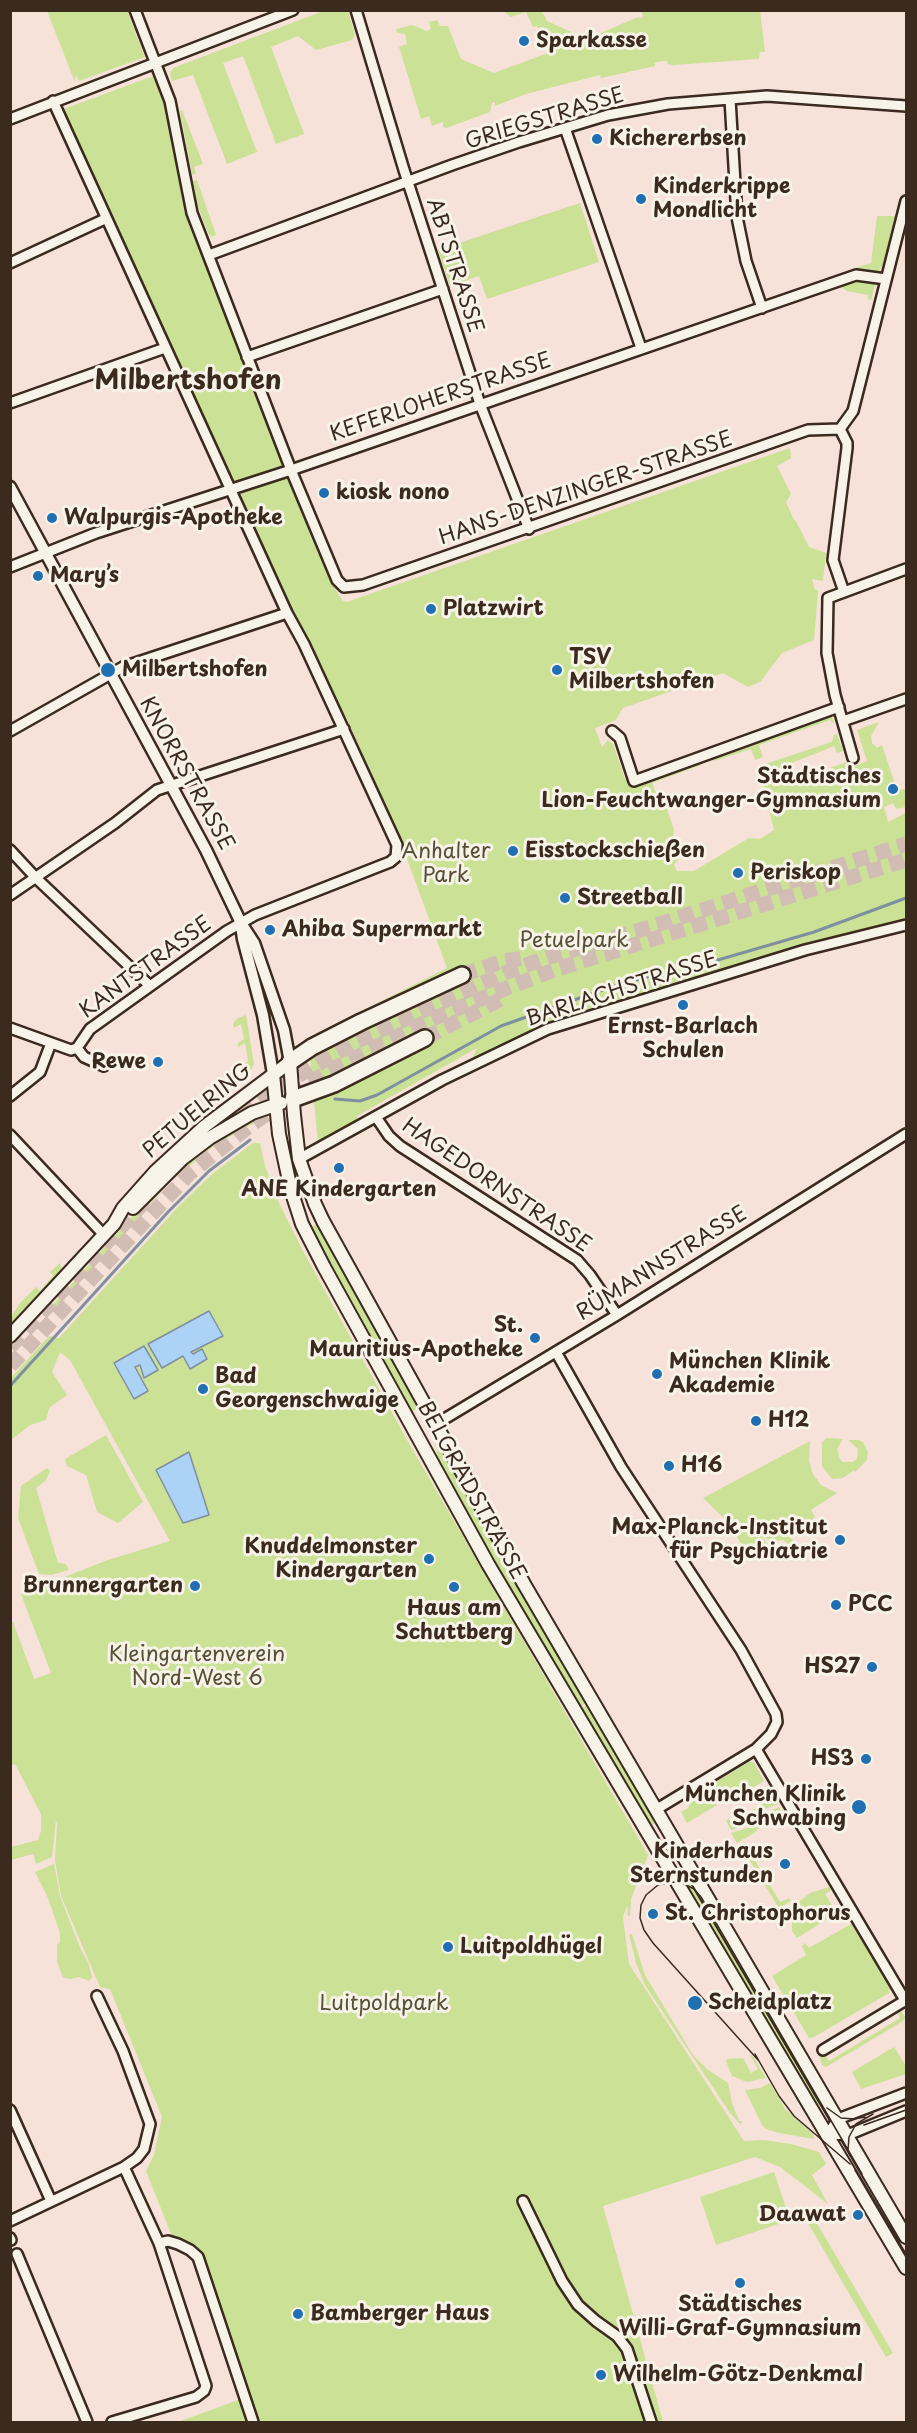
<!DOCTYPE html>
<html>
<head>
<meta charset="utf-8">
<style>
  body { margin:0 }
  #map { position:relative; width:917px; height:2433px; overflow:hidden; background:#f6e2d8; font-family:"Playpen Sans",sans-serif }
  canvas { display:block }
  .frame { position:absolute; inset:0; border:12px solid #3b2a1e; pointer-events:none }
</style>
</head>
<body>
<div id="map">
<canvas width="917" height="2433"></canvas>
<div class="frame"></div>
</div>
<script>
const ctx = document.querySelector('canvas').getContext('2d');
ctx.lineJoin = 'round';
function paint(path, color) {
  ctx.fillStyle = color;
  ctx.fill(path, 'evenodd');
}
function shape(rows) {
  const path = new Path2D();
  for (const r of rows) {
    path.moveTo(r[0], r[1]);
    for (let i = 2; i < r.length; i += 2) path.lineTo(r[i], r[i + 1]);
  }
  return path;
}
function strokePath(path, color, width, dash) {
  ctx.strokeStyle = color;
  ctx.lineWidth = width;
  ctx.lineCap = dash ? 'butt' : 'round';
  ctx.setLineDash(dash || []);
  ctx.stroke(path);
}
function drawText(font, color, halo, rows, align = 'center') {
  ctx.font = font + ' "Playpen Sans",sans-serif';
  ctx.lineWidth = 6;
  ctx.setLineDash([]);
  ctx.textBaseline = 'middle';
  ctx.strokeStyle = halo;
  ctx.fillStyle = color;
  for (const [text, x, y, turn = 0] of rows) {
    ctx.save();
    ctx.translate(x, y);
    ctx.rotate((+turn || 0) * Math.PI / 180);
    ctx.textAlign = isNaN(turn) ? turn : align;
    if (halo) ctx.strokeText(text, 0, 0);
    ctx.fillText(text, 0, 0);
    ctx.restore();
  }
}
paint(shape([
  [326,10,348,11,355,35,352,40,316,50,298,36,271,47,304,134,276,144,243,56,223,63,257,152,227,164,193,75,172,81,170,74,173,68],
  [47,11,127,11,145,57,79,81,76,75,75,82],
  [503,11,542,11,547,21,587,39,638,17,641,18,643,16,641,11,760,11,765,52,760,52,759,59,673,65,668,64,667,61,662,61,655,63,655,66,601,78,600,75,526,94,495,106,495,102,492,103,490,112,446,128,443,127,443,122,432,126,429,116,421,119,399,47,407,44,405,34,397,33,396,29,412,25,427,31,431,29,429,22,437,20,440,26,448,26,461,59,494,73,548,53,537,26,533,27,526,12,511,17],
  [156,75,167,101,165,102,204,258,274,428,335,589,343,601,347,602,364,596,790,448,791,458,777,466,791,494,786,502,793,518,797,523,809,547,826,553,823,581,812,579,815,590,818,590,814,640,782,653,760,682,748,687,723,673,623,708,616,720,595,728,602,747,608,740,613,744,625,779,630,782,700,760,701,765,652,783,655,791,664,800,674,830,673,837,679,859,674,865,677,871,694,871,749,838,760,839,774,830,762,780,763,770,768,763,832,742,834,735,837,734,843,751,837,753,834,746,772,771,778,786,847,762,848,769,867,761,857,730,879,722,871,736,872,743,877,748,882,745,897,790,905,789,906,793,906,807,896,809,893,803,884,807,888,822,906,813,906,917,899,921,661,988,662,991,642,993,538,1029,472,1059,477,1048,357,1116,358,1121,318,1143,308,1038,447,968,399,837,347,719,332,697,290,614,292,607,172,358,110,212,61,110],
  [182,110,203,164,194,167,196,173,192,175,180,111],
  [197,180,216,235,212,237,208,233,198,206,193,181],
  [580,203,599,262,487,299,479,276,450,286,438,250],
  [877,216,895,216,883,264,877,274,862,271,854,273,852,269,871,263],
  [860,278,876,281,871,300,868,299,868,295,847,291,840,286],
  [827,716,832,717,834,722,832,723,830,720,759,745,763,757,755,760,751,749,714,761,712,757],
  [246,1015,254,1064,250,1071,222,1090,217,1084,248,1061,245,1043,238,1047,238,1043,244,1039,241,1024,234,1028,233,1023,238,1018],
  [256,1116,255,1123,242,1129,210,1149,171,1181,50,1315,49,1309,168,1177,206,1146],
  [253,1143,260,1143,265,1166,279,1203,303,1251,407,1440,648,1855,631,1899,630,1916,628,1916,627,1905,623,1917,629,1964,744,2141,764,2140,791,2144,819,2152,826,2164,812,2175,828,2204,780,2167,755,2157,603,2206,663,2422,253,2422,198,2257,178,2244,172,2236,146,2171,154,2155,162,2117,110,1989,100,1987,61,1896,55,1860,57,1824,56,1820,52,1857,36,1864,33,1854,11,1860,11,1847,38,1840,41,1831,41,1814,15,1764,11,1765,11,1623,13,1622,34,1679,51,1673,21,1594,108,1560,170,1541,70,1360,60,1352,52,1372,67,1395,49,1408,46,1420,30,1425,11,1440,11,1378,49,1336,59,1338,178,1207,211,1175],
  [317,1224,321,1225,420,1407,410,1413,351,1307,311,1231,313,1226],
  [60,1263,62,1271,43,1293,38,1294,11,1324,10,1318,20,1303,36,1287,40,1291,53,1276,50,1272],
  [433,1429,556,1652,587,1702,580,1707,439,1465],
  [106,1435,143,1502,118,1523,97,1512,86,1475,67,1466,65,1459],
  [826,1438,843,1439,837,1449,840,1459,843,1462,852,1462,857,1459,858,1449,848,1440,859,1440,863,1442,868,1452,867,1460,855,1472,854,1470,843,1478,832,1479,822,1466,822,1443],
  [810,1441,809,1461,813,1474,821,1485,837,1493,811,1510,815,1517,812,1520,813,1525,808,1530,792,1526,788,1533,794,1543,788,1544,783,1540,771,1542,765,1537,769,1533,764,1531,762,1535,768,1546,764,1551,755,1551,742,1545,726,1520,703,1498],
  [47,1468,50,1471,46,1480,36,1488,58,1563,66,1564,69,1570,51,1575,39,1574,18,1518,21,1486],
  [589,1704,656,1821,654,1824,649,1823,581,1709],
  [750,1761,754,1763,764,1781,726,1803,714,1783],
  [707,1788,717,1805,687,1823,681,1812,688,1808,692,1797],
  [775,1797,779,1804,767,1808,747,1826,731,1830,726,1821,729,1819,732,1822],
  [779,1807,783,1814,769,1819,754,1833,737,1843,731,1833,748,1828,768,1812],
  [744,1842,780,1902,789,1898,791,1901,779,1908,740,1845],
  [54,1864,60,1896,81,1950,88,1962,92,1977,89,1981,79,1977,71,1979,63,1978,57,1961,57,1944,60,1943,60,1933,48,1898,35,1872],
  [676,1870,684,1873,702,1895,819,2093,815,2095,819,2104,818,2105,777,2040],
  [829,1887,831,1890,825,1894,837,1913,797,1938,792,1931,792,1920,796,1904,810,1893],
  [851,1924,890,1987,889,1993,814,2037,809,2038,772,1976,806,1955,802,1946,805,1943,809,1948],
  [629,1934,632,1934,645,1975,693,2055,707,2069,728,2083,732,2103,739,2121,742,2121,741,2125,730,2113,645,1985,636,1963],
  [900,2010,905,2017,903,2021,826,2067,822,2065,819,2055,824,2054,829,2061,900,2018,897,2012],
  [894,2047,906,2066,906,2074,861,2089,852,2072],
  [750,2055,752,2055,766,2078,747,2082,732,2076,726,2061,727,2059,743,2058,751,2073,758,2069],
  [770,2083,785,2109,813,2134,814,2139,779,2133,766,2129,762,2125,745,2090,760,2088],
  [774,2172,790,2220,716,2245,700,2197],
  [815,2220,893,2353,886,2357,808,2223],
  [241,2399,248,2422,178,2422]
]), '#cae196');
const water = shape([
  [209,1311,223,1336,191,1352,193,1354,202,1349,207,1359,190,1369,183,1356,162,1368,148,1344,209,1311],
  [144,1346,158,1370,144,1378,140,1365,135,1367,148,1391,134,1399,114,1363,144,1346],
  [189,1452,209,1515,183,1523,156,1470,189,1452]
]);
paint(water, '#acd3f6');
strokePath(water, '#7f8fa0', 1.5);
strokePath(shape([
  [711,962,814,932,906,898],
  [335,1099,360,1101,377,1095,501,1026,605,989,657,974],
  [10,1386,168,1212,209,1171,250,1140]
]), '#7f8fa0', 3);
strokePath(shape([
  [462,975,503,961,525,958],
  [425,1038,501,999],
  [242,1116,293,1079,353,1043,507,972,549,957,647,928,906,844],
  [10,1347,147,1199],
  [10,1366,190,1173,252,1124,327,1072,430,1020,512,986,554,970,906,860]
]), '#d1bdb3', 15, [15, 8]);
const minor = shape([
  [135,10,170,101,192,213,291,470,337,580,344,587,363,585,808,430,840,429],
  [356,10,404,170,480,404,529,529],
  [730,99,737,217,746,261,762,308],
  [53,101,287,613,304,644,397,845,396,857,390,862,255,915,227,931,90,1029,77,1048],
  [10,119,293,10],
  [565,128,641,348],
  [209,255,452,165,519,142,608,115,668,104,767,96,906,106],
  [10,263,105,219],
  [247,357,443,289],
  [10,403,165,348],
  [840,429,853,411,906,201],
  [840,429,847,443,847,448,833,560,844,592],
  [10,567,96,533,291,470,856,275,886,279],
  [843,721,906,699],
  [10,731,123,667,287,613],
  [612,731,620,738,634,781,839,707],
  [853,758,835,695,827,653,828,598,906,569],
  [10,850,36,878,149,985],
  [10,895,115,823,157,790,344,729],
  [10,1028,71,1050,77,1048],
  [77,1048,84,1057,104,1066],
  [10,1096,40,1072,51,1043],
  [376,1117,389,1136,400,1146,577,1260,590,1275,617,1315],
  [10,1135,104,1235],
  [299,1159,442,1080,548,1029,805,950,906,925],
  [556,1352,621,1467,741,1650,776,1714,777,1722,771,1734,756,1749,657,1809],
  [436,1424,617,1315,906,1134],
  [756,1749,906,2002],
  [97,1996,123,2051,150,2124,144,2149,137,2158,124,2167,159,2243,206,2386,204,2391,196,2397,112,2422],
  [823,2050,906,2000],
  [906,2093,838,2119,827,2135,850,2134,906,2111],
  [10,2110,51,2201],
  [523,2201,562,2281,578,2305,596,2321,617,2336,627,2349,651,2422],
  [10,2221,124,2167],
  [10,2238,11,2240],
  [159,2243,168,2241,178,2244,190,2250,198,2257,253,2422],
  [17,2254,87,2422]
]);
const tertiary = shape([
  [10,487,206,850,241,923,254,943,284,1030,290,1062],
  [241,926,243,939,263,1015,273,1074]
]);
const secondary = shape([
  [290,1062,294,1115,299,1159,315,1204,323,1221,524,1584,906,2237],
  [273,1074,279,1134,291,1190,302,1224,324,1267,488,1564,906,2268],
  [133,1208,182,1159,211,1137,252,1113,281,1103],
  [10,1336,114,1224,123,1208,155,1172,205,1126,290,1062]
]);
const trunk = shape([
  [290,1062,312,1047,361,1022,462,975],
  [293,1099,334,1084,425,1038]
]);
strokePath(minor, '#3b2a1e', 14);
strokePath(tertiary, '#3b2a1e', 15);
strokePath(secondary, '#3b2a1e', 16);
strokePath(trunk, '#3b2a1e', 20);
strokePath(minor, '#f7f3e8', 9);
strokePath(tertiary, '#f7f3e8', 10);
strokePath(secondary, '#f7f3e8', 12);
strokePath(trunk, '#f7f3e8', 15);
strokePath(shape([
  [755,2054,779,2096,794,2116,850,2164],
  [759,2061,653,1943,644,1930,640,1918,641,1905,646,1895,658,1885,672,1882,682,1883,694,1889,701,1897,862,2174],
  [827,2108,841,2118,854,2119,865,2117],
  [864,2125,906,2110],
  [848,2150,849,2137,856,2124,873,2114],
  [855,2170,906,2257]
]), '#3b2a1e', 1.5);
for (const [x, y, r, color] of [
  [524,41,6,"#1f6fb2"],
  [597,139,6,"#1f6fb2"],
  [641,199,6,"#1f6fb2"],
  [324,493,6,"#1f6fb2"],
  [52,518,6,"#1f6fb2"],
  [38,576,6,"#1f6fb2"],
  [431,609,6,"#1f6fb2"],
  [108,670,8,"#1f6fb2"],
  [557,670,6,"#1f6fb2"],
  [893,789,6,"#1f6fb2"],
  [513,851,6,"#1f6fb2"],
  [738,873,6,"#1f6fb2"],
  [565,898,6,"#1f6fb2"],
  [270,930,6,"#1f6fb2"],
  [683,1005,6,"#1f6fb2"],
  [158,1062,6,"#1f6fb2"],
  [339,1168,6,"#1f6fb2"],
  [535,1338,6,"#1f6fb2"],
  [657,1374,6,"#1f6fb2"],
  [203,1389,6,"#1f6fb2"],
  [756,1421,6,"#1f6fb2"],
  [669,1466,6,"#1f6fb2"],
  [840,1540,6,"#1f6fb2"],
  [429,1559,6,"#1f6fb2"],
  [195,1586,6,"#1f6fb2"],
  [454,1587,6,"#1f6fb2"],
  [836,1605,6,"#1f6fb2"],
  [872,1667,6,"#1f6fb2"],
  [866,1759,6,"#1f6fb2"],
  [859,1807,8,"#1f6fb2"],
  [785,1864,6,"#1f6fb2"],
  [653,1914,6,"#1f6fb2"],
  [448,1947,6,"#1f6fb2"],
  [695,2003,8,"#1f6fb2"],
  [858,2215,6,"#1f6fb2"],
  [740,2283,6,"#1f6fb2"],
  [298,2314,6,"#1f6fb2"],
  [601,2375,6,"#1f6fb2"]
]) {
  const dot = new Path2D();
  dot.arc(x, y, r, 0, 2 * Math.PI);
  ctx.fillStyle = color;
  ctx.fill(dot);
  strokePath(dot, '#f7f3e8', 2);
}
drawText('bold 21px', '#3b2a1e', '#f7f3e8', [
  ["Sparkasse",536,41],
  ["Kichererbsen",609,139],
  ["Kinderkrippe",653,187],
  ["Mondlicht",653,211],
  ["kiosk nono",336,493],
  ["Walpurgis-Apotheke",64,518],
  ["Mary’s",50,576],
  ["Platzwirt",443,609],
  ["TSV",569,658],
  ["Milbertshofen",569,682],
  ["Milbertshofen",122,670],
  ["Städtisches",881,777,"right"],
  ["Lion-Feuchtwanger-Gymnasium",881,801,"right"],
  ["Eisstockschießen",525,851],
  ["Periskop",750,873],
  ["Streetball",577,898],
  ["Ahiba Supermarkt",282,930],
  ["Ernst-Barlach",683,1027,"center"],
  ["Schulen",683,1051,"center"],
  ["Rewe",146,1062,"right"],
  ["ANE Kindergarten",339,1190,"center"],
  ["St.",523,1326,"right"],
  ["Mauritius-Apotheke",523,1350,"right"],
  ["München Klinik",669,1362],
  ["Akademie",669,1386],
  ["Bad",215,1377],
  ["Georgenschwaige",215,1401],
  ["H12",768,1421],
  ["H16",681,1466],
  ["Max-Planck-Institut",828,1528,"right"],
  ["für Psychiatrie",828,1552,"right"],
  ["Knuddelmonster",417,1547,"right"],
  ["Kindergarten",417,1571,"right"],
  ["Brunnergarten",183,1586,"right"],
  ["PCC",848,1605],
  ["Haus am",454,1609,"center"],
  ["Schuttberg",454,1633,"center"],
  ["HS27",860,1667,"right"],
  ["HS3",854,1759,"right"],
  ["München Klinik",846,1795,"right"],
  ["Schwabing",846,1819,"right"],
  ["Kinderhaus",773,1852,"right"],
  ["Sternstunden",773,1876,"right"],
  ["St. Christophorus",665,1914],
  ["Luitpoldhügel",460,1947],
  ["Scheidplatz",708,2003],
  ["Daawat",846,2215,"right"],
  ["Städtisches",740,2305,"center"],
  ["Willi-Graf-Gymnasium",740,2329,"center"],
  ["Bamberger Haus",310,2314],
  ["Wilhelm-Götz-Denkmal",613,2375]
], 'left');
drawText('21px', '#3b2a1e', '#f7f3e8', [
  ["GRIEGSTRASSE",545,119,-17],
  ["ABTSTRASSE",454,266,72],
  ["KEFERLOHERSTRASSE",441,398,-19],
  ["HANS-DENZINGER-STRASSE",586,489,-19],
  ["KNORRSTRASSE",186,774,61],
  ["KANTSTRASSE",146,968,-36],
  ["BARLACHSTRASSE",622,990,-18],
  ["PETUELRING",198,1111,-40],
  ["HAGEDORNSTRASSE",496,1186,34],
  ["RÜMANNSTRASSE",662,1264,-32],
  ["BELGRADSTRASSE",471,1491,61]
]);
drawText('21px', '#584f36', '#f7f3e8', [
  ["Anhalter",446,852],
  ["Park",446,876],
  ["Petuelpark",574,941],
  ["Kleingartenverein",197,1655],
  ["Nord-West 6",197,1679],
  ["Luitpoldpark",384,2004]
]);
drawText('bold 27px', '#3b2a1e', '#f7f3e8', [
  ["Milbertshofen",188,382]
]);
</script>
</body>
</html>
